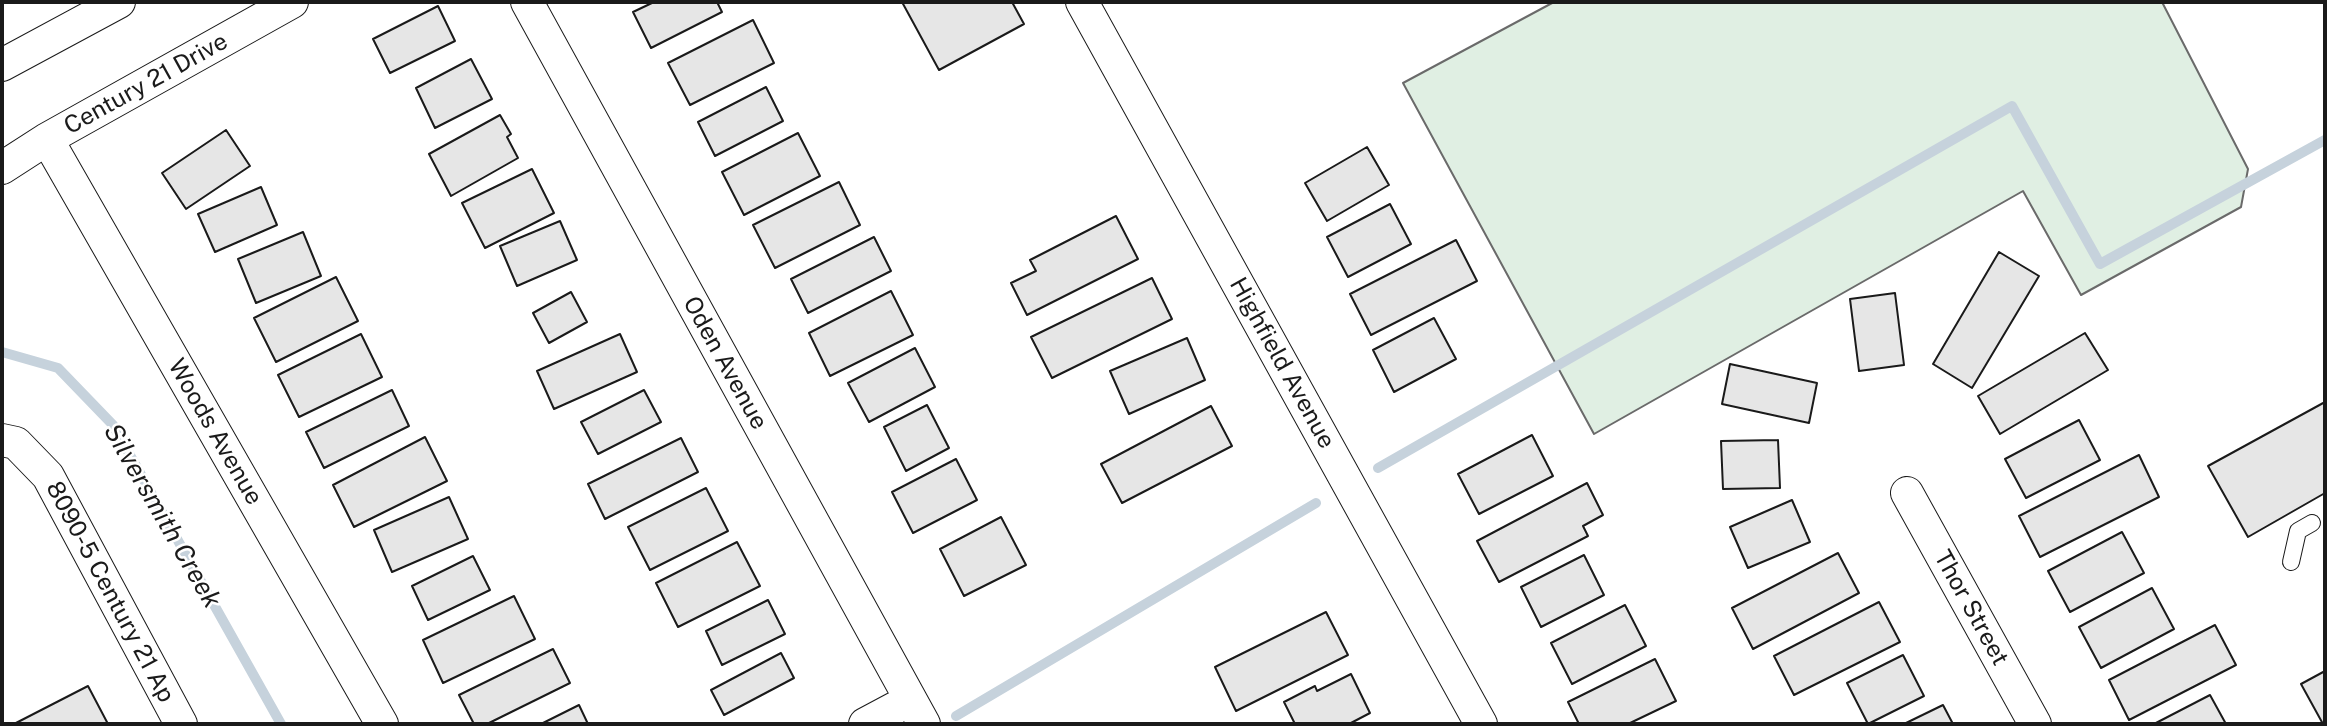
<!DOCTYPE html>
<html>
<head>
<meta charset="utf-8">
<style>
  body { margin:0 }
  #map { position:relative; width:2327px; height:726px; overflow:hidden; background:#fff; font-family:"Public Sans",sans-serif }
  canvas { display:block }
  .frame { position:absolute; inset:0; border:4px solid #1a1a1a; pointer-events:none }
</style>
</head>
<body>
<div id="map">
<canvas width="2327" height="726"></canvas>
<div class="frame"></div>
</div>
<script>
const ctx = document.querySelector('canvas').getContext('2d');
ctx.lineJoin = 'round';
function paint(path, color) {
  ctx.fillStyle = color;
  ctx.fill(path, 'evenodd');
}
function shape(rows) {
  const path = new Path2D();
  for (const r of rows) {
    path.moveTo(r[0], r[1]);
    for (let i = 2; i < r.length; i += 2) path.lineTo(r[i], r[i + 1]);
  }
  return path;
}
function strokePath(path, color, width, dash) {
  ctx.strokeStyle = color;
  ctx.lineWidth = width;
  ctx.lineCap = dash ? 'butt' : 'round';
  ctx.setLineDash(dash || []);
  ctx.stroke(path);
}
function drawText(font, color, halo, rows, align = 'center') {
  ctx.font = font + ' "Public Sans",sans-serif';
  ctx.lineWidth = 5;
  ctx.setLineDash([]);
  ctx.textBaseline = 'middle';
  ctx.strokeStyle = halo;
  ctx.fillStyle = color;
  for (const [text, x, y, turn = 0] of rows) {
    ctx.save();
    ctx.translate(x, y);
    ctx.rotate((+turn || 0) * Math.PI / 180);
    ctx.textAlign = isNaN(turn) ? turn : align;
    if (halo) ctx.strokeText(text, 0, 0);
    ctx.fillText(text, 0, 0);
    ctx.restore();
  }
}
const green = shape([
  [1554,2,2162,2,2248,169,2241,207,2081,295,2023,191,1594,434,1403,83,1554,2]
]);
paint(green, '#e0efe3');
strokePath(green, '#6a6a6a', 2);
strokePath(shape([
  [2,352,58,368,113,425,281,724],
  [1378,468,2012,106,2100,264,2325,140],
  [956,716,1316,503]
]), '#c6d2dc', 10);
const building = shape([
  [654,2,717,2,722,12,651,48,633,12,654,2],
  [902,2,1012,2,1024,24,939,70,902,2],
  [438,6,455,41,390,73,373,39,438,6],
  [753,20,774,63,690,105,668,63,753,20],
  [471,59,492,99,435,128,416,88,471,59],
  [766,87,783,121,715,156,698,122,766,87],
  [500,115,511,134,507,137,518,158,451,196,429,154,500,115],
  [226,130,250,166,186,209,162,173,226,130],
  [798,133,820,176,744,215,722,172,798,133],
  [1367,147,1389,185,1327,221,1305,183,1367,147],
  [532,169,554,213,485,248,462,203,532,169],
  [839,182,860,225,775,268,753,225,839,182],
  [261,187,277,225,215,252,198,214,261,187],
  [1390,204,1411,244,1348,277,1327,237,1390,204],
  [1116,216,1138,259,1027,315,1011,283,1036,271,1030,260,1116,216],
  [560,221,577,260,517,286,500,246,560,221],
  [303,232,321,276,256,303,238,259,303,232],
  [874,237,891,271,808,313,791,279,874,237],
  [1456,240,1477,281,1371,335,1350,294,1456,240],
  [1999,252,2039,276,1972,388,1933,364,1999,252],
  [336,277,358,321,276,362,254,318,336,277],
  [1152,278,1172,319,1052,378,1031,337,1152,278],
  [891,291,913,335,830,376,809,333,891,291],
  [571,292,587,322,549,343,533,313,571,292],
  [1895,293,1904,365,1859,371,1850,299,1895,293],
  [1434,318,1456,359,1394,392,1373,350,1434,318],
  [2085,333,2108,370,2000,434,1978,396,2085,333],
  [361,334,382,377,299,417,278,375,361,334],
  [620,334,637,372,554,409,537,371,620,334],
  [1187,338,1205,380,1129,414,1110,371,1187,338],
  [915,348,935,387,869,422,848,383,915,348],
  [1730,364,1817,383,1809,423,1722,404,1730,364],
  [392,390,409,426,324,468,306,432,392,390],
  [644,390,661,422,598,454,581,422,644,390],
  [2325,402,2325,493,2248,537,2208,466,2325,402],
  [927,405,949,448,906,471,884,427,927,405],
  [1211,406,1232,446,1122,503,1101,464,1211,406],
  [2079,420,2100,460,2026,498,2005,459,2079,420],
  [1532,435,1553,476,1479,514,1458,474,1532,435],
  [425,437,447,481,354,527,333,485,425,437],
  [681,438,698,472,605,519,588,484,681,438],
  [1778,440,1780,488,1723,489,1721,441,1778,440],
  [2139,455,2159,497,2040,557,2019,516,2139,455],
  [956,459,977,500,913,533,892,492,956,459],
  [1587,483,1603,515,1583,526,1588,536,1499,582,1477,541,1587,483],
  [706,488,728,531,650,570,628,527,706,488],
  [449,497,468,539,392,572,374,530,449,497],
  [1792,500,1810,542,1748,568,1730,527,1792,500],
  [1001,517,1026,565,964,596,940,549,1001,517],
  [2122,532,2144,573,2070,612,2048,571,2122,532],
  [737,542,760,586,678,627,656,583,737,542],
  [1838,553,1859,593,1753,649,1732,608,1838,553],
  [1584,555,1604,595,1541,627,1521,587,1584,555],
  [473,556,490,590,428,620,412,586,473,556],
  [2152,588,2174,629,2101,668,2079,627,2152,588],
  [514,596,535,639,443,683,423,640,514,596],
  [768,600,785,634,722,665,706,631,768,600],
  [1879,602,1900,642,1794,695,1774,656,1879,602],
  [1625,605,1646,646,1572,684,1551,643,1625,605],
  [1326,612,1348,655,1236,711,1215,667,1326,612],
  [2215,625,2236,665,2129,720,2109,680,2215,625],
  [553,649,570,683,487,724,474,724,459,695,553,649],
  [781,653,794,678,724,715,711,690,781,653],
  [1903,655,1924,696,1868,724,1847,683,1903,655],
  [1655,659,1676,701,1628,724,1579,724,1568,702,1655,659],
  [2325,671,2325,724,2323,724,2301,684,2325,671],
  [1351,674,1370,713,1349,724,1295,724,1284,702,1315,686,1317,691,1351,674],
  [88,686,108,724,14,724,88,686],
  [2210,695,2226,724,2154,724,2210,695],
  [579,705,588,724,541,724,579,705],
  [1943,705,1953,724,1904,724,1943,705]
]);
paint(building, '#e6e6e6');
strokePath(building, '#1a1a1a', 2);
const service = shape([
  [2291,562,2298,531,2312,523]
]);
const minor = shape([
  [527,2,924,724],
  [1082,2,1481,724],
  [2,65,119,2],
  [47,139,382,724],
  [2,168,47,139,292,2],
  [2,440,16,443,48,476,181,724],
  [1907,493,2035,724],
  [865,724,910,700]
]);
strokePath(service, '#1a1a1a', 18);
strokePath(minor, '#1a1a1a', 34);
strokePath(service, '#fff', 16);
strokePath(minor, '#fff', 32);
drawText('24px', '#1a1a1a', '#fff', [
  ["Century 21 Drive",146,84,-29],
  ["Oden Avenue",725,363,61],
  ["Highfield Avenue",1282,363,61],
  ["Woods Avenue",215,432,60],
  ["8090-5 Century 21 Ap",110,592,62],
  ["Thor Street",1971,608,61]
]);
drawText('italic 26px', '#1a1a1a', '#fff', [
  ["Silversmith Creek",162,516,60]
]);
</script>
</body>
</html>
